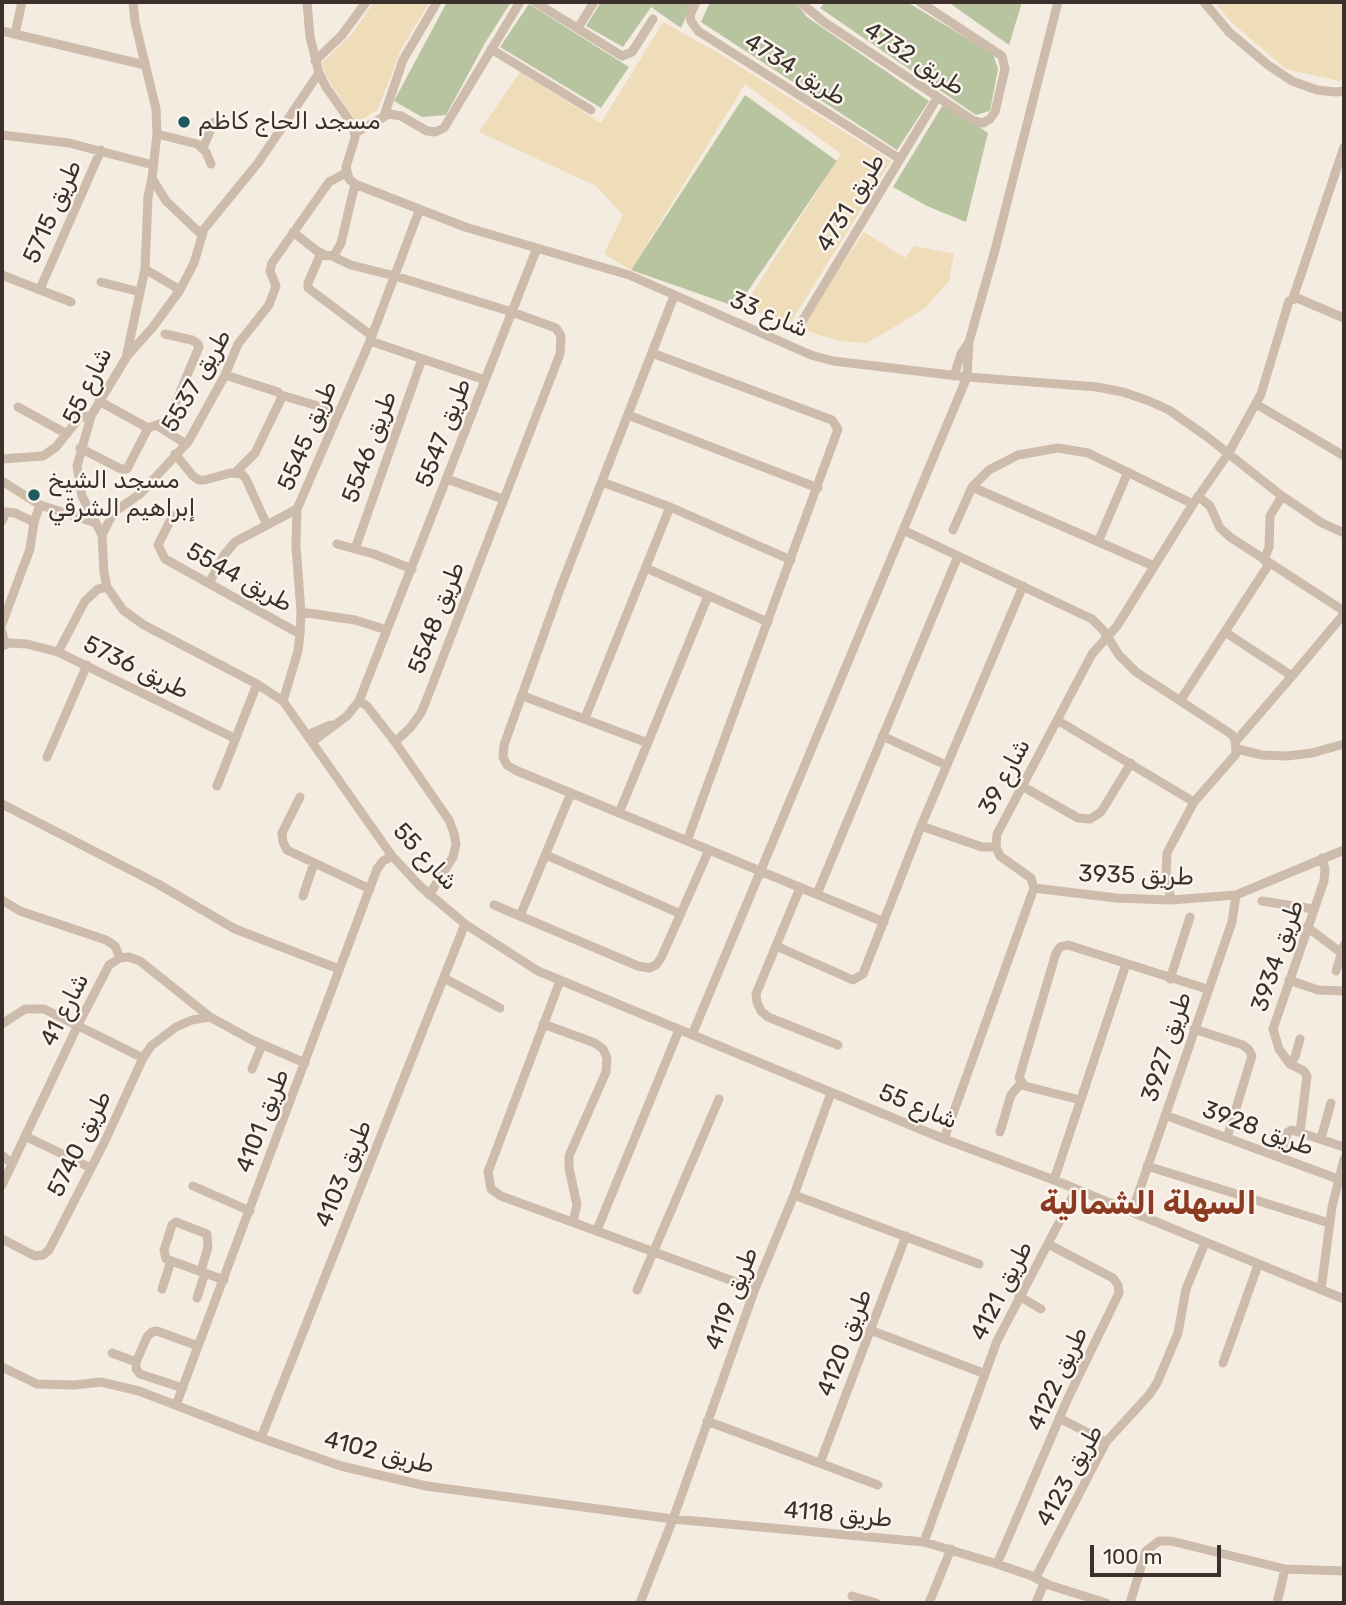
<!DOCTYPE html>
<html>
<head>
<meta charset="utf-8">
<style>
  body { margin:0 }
  #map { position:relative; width:1346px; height:1605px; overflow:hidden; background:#f4ebe1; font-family:Rubik,sans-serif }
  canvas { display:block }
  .frame { position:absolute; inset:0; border:4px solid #3b302b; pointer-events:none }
  .scale { position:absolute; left:1090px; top:1545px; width:131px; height:32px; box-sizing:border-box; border:4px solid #3b302b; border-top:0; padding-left:9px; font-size:21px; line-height:24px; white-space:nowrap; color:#3b302b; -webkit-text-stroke:5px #fbf5ee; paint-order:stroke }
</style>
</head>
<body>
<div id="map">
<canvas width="1346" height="1605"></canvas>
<div class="frame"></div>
<div class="scale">100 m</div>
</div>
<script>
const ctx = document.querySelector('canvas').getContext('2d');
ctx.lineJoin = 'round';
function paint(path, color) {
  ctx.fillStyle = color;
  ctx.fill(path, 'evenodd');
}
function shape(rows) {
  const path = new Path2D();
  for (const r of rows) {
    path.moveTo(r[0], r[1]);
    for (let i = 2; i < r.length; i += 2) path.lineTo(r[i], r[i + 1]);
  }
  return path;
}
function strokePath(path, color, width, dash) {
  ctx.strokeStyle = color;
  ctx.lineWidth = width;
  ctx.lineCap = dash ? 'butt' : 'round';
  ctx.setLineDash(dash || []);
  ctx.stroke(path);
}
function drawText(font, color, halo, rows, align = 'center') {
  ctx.font = font + ' Rubik,"Noto Naskh Arabic",sans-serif';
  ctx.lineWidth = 5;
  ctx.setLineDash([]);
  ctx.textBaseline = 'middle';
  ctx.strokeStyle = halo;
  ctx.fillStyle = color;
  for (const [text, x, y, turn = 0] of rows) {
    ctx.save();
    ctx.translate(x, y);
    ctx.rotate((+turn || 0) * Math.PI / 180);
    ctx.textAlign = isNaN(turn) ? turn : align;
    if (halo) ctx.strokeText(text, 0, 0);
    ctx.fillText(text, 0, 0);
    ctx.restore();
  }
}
paint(shape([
  [447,2,511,2,485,43,446,115,422,117,394,101],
  [601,2,693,2,681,28,651,7,623,47,586,26],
  [710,2,795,2,807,17,929,101,897,150,701,22],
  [825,2,907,2,993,54,998,69,990,111,976,115,820,8],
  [948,2,1022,2,1009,45],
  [529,4,629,67,601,108,500,47],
  [745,95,837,161,737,307,631,270],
  [944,103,988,133,966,222,927,206,893,187]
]), '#b8c4a0');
paint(shape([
  [374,2,430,2,402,47,378,109,357,123,326,76,322,63,352,34],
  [1215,2,1344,2,1344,79,1339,81,1286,69,1231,22],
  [663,22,720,54,891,161,791,322,743,308,841,154,745,84,631,270,604,254,623,215,596,186,479,132,520,72,601,123],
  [864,232,905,258,914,246,954,254,949,281,924,309,867,343,839,341,798,328]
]), '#efdcb8');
strokePath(shape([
  [133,2,135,22,156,109,157,134,152,178,148,197,145,269,126,358,91,416,77,466,82,496,102,535,104,572,107,587,123,610,144,625,257,684,283,701,392,856,421,887,465,924,538,971,944,1139,1054,1180,1344,1299],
  [307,2,310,37,319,73,326,87,354,127,355,138,346,167,349,179,355,184,465,227,629,275,811,355,833,361,967,377,1097,387,1123,392,1149,401,1169,410,1206,436,1282,496,1322,523,1344,533],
  [535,2,622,56,632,52,653,19],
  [696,2,690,15,691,21,698,31,900,159],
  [800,2,824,22,974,121,983,123,990,119,995,112,1005,69,1002,56,920,2],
  [1204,2,1229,32,1268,65,1292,81,1317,90,1336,92,1344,91],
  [578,28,594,2],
  [2,31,145,65],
  [15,34,22,2],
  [491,49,591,110],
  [315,61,342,35,366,2],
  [384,116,403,60,437,2],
  [355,133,389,114,401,116,427,131,435,132,444,128,520,2],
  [157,134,197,144,206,152,211,164],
  [2,135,69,143,153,165],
  [203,148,214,122],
  [152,178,166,201,201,234],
  [293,232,317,251,327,256,335,254,341,243,355,184],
  [321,253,308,283,308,288,372,336],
  [332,256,351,265,395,276,512,312,556,328,561,336,560,354,426,701,421,713,410,728,395,742],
  [145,269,180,290],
  [2,275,71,302],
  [101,282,140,292],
  [40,289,101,150],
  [674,296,560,589,504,745,503,757,507,765,515,770,884,922],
  [1293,298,1344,147],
  [798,328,937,98],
  [370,341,485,380],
  [652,353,832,420,838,429,687,841],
  [127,356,153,327,180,290,194,263,204,229,258,163,319,73],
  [225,375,278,392,282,397,255,453,236,472],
  [954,376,961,354,969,342],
  [281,395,338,412],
  [99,401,148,428],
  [1256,404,1344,456],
  [18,407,67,434],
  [628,415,818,488],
  [158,426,186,444],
  [80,448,121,469,127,469,148,428,168,421,199,347,198,344,192,340,165,334],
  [175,454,193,476,199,480,205,480,230,473,242,474,246,479,267,525],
  [2,459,43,456,56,447,80,417,91,416],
  [447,479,503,499],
  [2,481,40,505,96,523],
  [602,482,670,507,791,560],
  [972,487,1154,566],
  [1198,496,1210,506,1220,528,1230,537,1344,611],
  [173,515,158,545,165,559,300,634],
  [2,521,6,512,15,513,34,522],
  [903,530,1092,619,1103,630,1119,655,1136,672,1231,734,1235,739,1236,754,1194,802,1167,853,1166,875,1171,900],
  [953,530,972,487,989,470,1018,455,1058,448,1088,453,1193,504],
  [102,535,114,512,140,494,188,442,225,375,238,344,269,305,276,286,270,271,272,263,329,182,346,173],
  [1098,542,1128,472],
  [337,544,374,554,412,569],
  [355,549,422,359],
  [1264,560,1269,547,1270,516,1282,496],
  [646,568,768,622],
  [209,583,224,555,235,542,297,509],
  [301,612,355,620,387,630],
  [2,624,30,549,34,522,40,505],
  [2,631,5,644],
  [1225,632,1292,676,1344,614],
  [2,646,9,643,27,644,58,652,234,738],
  [58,652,85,601,98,589,107,587],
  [523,696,648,743],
  [283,701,298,651,300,634,301,612,296,546,297,509,370,341,419,211],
  [359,701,367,706,395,742,449,820,454,833,456,844,453,857,429,895],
  [1180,701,1269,564],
  [585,718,670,507],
  [1057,720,1194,802],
  [307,735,331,725],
  [882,736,946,765],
  [1236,741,1292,676],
  [312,742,347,716,359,701,537,248],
  [1237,749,1262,755,1287,756,1312,753,1344,744],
  [47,757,87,665],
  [217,786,257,684],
  [1022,786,1078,818,1090,819,1101,812,1131,763],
  [300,797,282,833,283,842,287,850,370,889],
  [2,804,158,884,235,929,339,969],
  [619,813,708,596],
  [921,826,982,847,996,847],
  [546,855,681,914],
  [800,888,756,994,757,1002,761,1011,768,1017,838,1045],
  [1034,888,1116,898,1171,900,1236,895,1344,850],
  [817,894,958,556],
  [303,896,314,863],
  [2,900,20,911,106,940,115,946,120,958],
  [1262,901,1313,909],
  [494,905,638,966,649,968,656,965,661,958,709,850],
  [520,916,571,793],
  [1307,927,1344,955],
  [776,946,853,980,863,974,921,826,1023,586],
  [1336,971,1344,945],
  [444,978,500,1008],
  [1170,979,1190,917],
  [1289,980,1318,990,1344,991],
  [560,981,488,1172,491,1189,501,1196,755,1289],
  [2,1024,25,1009,44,1009,143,1058],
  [543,1024,595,1043,603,1049,607,1058,606,1072,569,1156,569,1168,577,1205,573,1221],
  [1194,1029,1243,1045,1249,1050,1252,1056,1227,1138],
  [692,1035,967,377,969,342,995,250,1058,2],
  [1290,1064,1295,1057,1300,1039],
  [252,1069,262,1045],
  [1080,1100,1025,1086,1019,1078,1056,953,1060,947,1068,945,1207,989],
  [1165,1115,1338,1179],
  [1000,1132,1011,1095,1021,1083],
  [1300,1132,1307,1076,1304,1071,1290,1064,1279,1049,1273,1029,1324,881,1325,869,1322,858],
  [25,1136,91,1168],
  [1321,1138,1331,1103],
  [944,1139,1034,888,1031,878,1000,856,996,847,997,834,1092,654,1117,626,1193,504,1228,454,1261,394,1289,301,1297,298,1344,318],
  [2,1155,12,1164],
  [1279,1157,1288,1132,1292,1130,1344,1147],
  [1147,1166,1329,1223],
  [1054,1180,1126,964],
  [2,1185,78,1025,109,965,120,958,129,957,140,961,210,1017,252,1040,305,1063],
  [193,1186,250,1211],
  [794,1195,979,1264],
  [1132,1212,1232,922,1236,895],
  [597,1230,679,1030],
  [2,1239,35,1256,43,1255,49,1250,105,1141,143,1058,151,1046,176,1027,192,1020,210,1017],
  [201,1271,208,1247,207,1234,176,1222,172,1225,164,1250,166,1259,224,1280],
  [162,1289,171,1261],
  [637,1290,719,1099],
  [1321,1290,1332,1207,1344,1159],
  [1019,1296,1041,1309],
  [197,1298,205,1273],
  [870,1330,983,1373],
  [112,1353,136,1362],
  [1223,1363,1258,1265],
  [2,1367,37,1384,74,1385,101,1382,139,1391,261,1438,341,1466,426,1486,673,1519,924,1542,997,1564,1032,1576,1049,1585,1106,1603],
  [183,1388,140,1374,136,1369,136,1362,147,1337,152,1332,157,1331,198,1346],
  [176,1405,377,869,383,861,392,856],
  [1061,1419,1106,1442],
  [707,1421,878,1485],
  [261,1438,465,924],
  [820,1463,906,1236],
  [924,1542,997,1341,1076,1190],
  [997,1564,1068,1398,1119,1293,1118,1285,1113,1278,1048,1244],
  [1036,1577,1106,1442,1149,1395,1157,1383,1178,1333,1186,1289,1205,1243],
  [852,1596,876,1603],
  [640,1603,673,1519,755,1289,794,1195,831,1093],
  [929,1603,951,1549],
  [1036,1603,1044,1583],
  [1130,1603,1146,1551,1159,1541,1171,1541,1285,1569,1344,1571],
  [1277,1603,1285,1569]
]), '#cdbbac', 9);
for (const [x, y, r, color] of [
  [184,122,7,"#1f5a5e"],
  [34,495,7,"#1f5a5e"]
]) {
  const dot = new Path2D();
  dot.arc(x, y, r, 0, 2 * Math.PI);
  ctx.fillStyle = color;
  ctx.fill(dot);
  strokePath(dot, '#fbf5ee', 2.5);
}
drawText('24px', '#3b302b', '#fbf5ee', [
  ["طريق 4732",914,59,33],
  ["طريق 4734",795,70,32],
  ["طريق 4731",851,203,-59],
  ["طريق 5715",53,212,-66],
  ["شارع 33",769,315,23],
  ["طريق 5537",197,381,-60],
  ["شارع 55",88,386,-64],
  ["طريق 5547",444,433,-69],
  ["طريق 5545",308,436,-67],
  ["طريق 5546",370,447,-70],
  ["طريق 5544",239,578,29],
  ["طريق 5548",437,618,-69],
  ["طريق 5736",136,668,26],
  ["شارع 39",1005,777,-62],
  ["شارع 55",425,857,47],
  ["طريق 3935",1136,876,2],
  ["طريق 3934",1278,956,-71],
  ["شارع 41",65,1010,-63],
  ["طريق 3927",1167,1047,-72],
  ["شارع 55",918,1107,22],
  ["طريق 4101",263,1121,-69],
  ["طريق 3928",1258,1129,20],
  ["طريق 5740",80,1144,-64],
  ["طريق 4103",344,1174,-68],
  ["طريق 4121",1002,1291,-63],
  ["طريق 4119",732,1299,-69],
  ["طريق 4120",845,1343,-69],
  ["طريق 4122",1058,1379,-65],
  ["طريق 4102",379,1453,14],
  ["طريق 4123",1070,1476,-61],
  ["طريق 4118",838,1515,5]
]);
drawText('24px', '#3b302b', '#fbf5ee', [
  ["مسجد الحاج كاظم",198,122],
  ["مسجد الشيخ",48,481],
  ["إبراهيم الشرقي",48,509]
], 'left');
drawText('bold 32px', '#8c3b22', '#fbf5ee', [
  ["السهلة الشمالية",1148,1205]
]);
</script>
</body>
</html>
